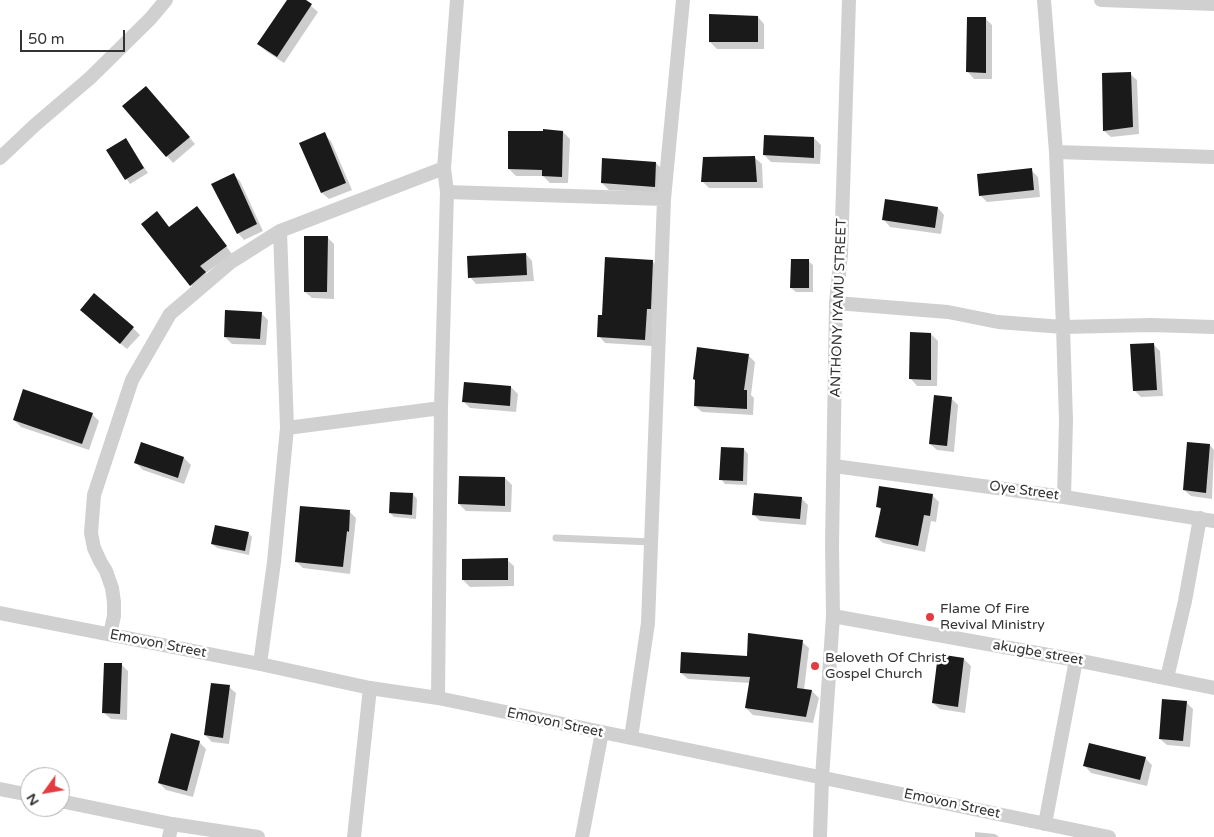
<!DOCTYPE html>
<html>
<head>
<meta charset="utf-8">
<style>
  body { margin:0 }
  #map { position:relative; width:1214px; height:837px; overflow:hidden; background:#fff; font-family:"Varela Round",sans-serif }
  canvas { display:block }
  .north { position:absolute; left:20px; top:767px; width:50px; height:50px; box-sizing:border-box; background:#fff; border:1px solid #adadad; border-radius:50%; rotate:238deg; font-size:14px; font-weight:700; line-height:20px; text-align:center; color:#333 }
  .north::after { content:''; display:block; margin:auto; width:18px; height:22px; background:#e43b3f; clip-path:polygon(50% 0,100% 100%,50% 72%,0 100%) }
  .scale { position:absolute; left:20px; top:30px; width:105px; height:22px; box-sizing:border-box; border:2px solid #333; border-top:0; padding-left:6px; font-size:15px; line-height:18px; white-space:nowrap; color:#333; -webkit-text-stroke:4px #fff; paint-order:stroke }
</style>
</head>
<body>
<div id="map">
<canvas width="1214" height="837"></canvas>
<div class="north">N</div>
<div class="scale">50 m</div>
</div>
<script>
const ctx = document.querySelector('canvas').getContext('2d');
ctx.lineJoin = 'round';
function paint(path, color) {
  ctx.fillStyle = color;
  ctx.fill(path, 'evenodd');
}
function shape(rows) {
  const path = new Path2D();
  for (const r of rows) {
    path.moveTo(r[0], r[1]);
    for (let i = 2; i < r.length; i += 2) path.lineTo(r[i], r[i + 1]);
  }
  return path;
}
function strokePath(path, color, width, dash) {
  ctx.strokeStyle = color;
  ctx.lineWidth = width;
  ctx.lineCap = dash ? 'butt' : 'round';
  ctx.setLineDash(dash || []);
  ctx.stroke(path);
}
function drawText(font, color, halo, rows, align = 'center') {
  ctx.font = font + ' "Varela Round",sans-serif';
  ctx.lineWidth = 5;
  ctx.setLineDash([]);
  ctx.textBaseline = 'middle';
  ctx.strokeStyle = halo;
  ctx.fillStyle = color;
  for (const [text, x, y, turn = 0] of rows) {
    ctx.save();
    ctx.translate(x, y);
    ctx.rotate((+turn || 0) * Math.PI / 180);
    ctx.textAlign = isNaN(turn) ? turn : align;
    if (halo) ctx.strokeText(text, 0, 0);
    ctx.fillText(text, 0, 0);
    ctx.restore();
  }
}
paint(shape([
  [288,0,304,0,318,12,284,63,266,51,259,44],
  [758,17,764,24,764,49,717,49,710,42],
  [986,19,992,25,992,79,974,79,968,72],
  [1130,74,1137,80,1139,134,1111,137,1104,131],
  [152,94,195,144,173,163,167,156],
  [563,132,570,139,568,183,550,183,543,176,516,176,509,169],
  [324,134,331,141,352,190,329,199,322,193,301,144],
  [814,138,821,145,820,164,771,162,764,155],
  [126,140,148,173,130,184,108,151],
  [755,158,762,164,763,188,709,188,702,181],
  [656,163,663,170,661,193,609,190,602,183],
  [1031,170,1038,177,1040,197,987,202,980,195],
  [234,175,240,181,263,231,244,240,238,233],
  [197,208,232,254,206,273,211,280,197,291,191,285,163,220,170,228],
  [938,208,944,215,941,234,890,227,884,220],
  [327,237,334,244,334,299,312,298,305,292],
  [526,254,532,261,534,281,476,284,470,277],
  [652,261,659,268,653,315,652,346,605,343,599,336,604,317],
  [808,261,813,265,813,292,796,292,791,288],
  [261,313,268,320,266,345,232,344,225,337],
  [88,317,133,328,140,335,127,349],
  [931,334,938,341,937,386,917,386,911,379],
  [1153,344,1160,351,1163,396,1141,397,1134,390],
  [748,355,755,362,751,395,754,398,753,415,702,412,695,406],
  [511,387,518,394,516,412,470,408,463,401],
  [951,398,958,405,954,452,937,450,930,444],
  [92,414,99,421,89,450,21,427,14,420],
  [142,444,184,458,191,465,184,484,143,470,136,463],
  [1210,445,1214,450,1212,499,1191,496,1184,490],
  [744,449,748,454,747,485,725,484,721,479],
  [505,478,512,485,511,512,466,511,459,504],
  [413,494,417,499,416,519,394,517,390,513],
  [932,495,939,502,936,522,931,521,925,552,883,543,876,537,882,511,878,507],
  [801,498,808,505,806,525,760,521,754,515],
  [349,511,356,518,350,574,303,568,296,561],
  [248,533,252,537,249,555,217,548,212,544],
  [507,560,514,566,514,586,470,587,463,580],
  [802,642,809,648,804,690,812,691,819,698,813,723,753,715,746,708,750,683,688,679,681,673,748,657],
  [964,659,971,666,965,713,940,709,933,703],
  [121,664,128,671,127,720,111,719,104,713],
  [229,687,236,693,229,744,212,742,205,735],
  [1186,702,1193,709,1190,747,1167,745,1160,739],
  [199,742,206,749,193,797,166,790,159,783],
  [1145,758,1152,765,1147,786,1091,773,1085,766],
  [975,832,995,834,999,837,975,837]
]), '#0003');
paint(shape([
  [287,0,306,0,312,4,277,57,257,44],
  [709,14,758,16,758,42,709,42],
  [967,17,986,17,986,73,966,72],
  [1131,72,1133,127,1103,131,1102,73],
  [146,86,190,137,166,157,122,106],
  [543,129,563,131,562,177,542,176,542,170,508,169,508,131,543,131],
  [325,132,346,183,321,193,299,143],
  [764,135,814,137,814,158,763,155],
  [126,138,144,168,125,180,106,150],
  [755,156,757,182,701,182,703,157],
  [602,158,656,162,655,187,601,183],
  [1032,168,1034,190,979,196,977,174],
  [234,173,257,224,237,234,211,184],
  [885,199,938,207,935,228,882,220],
  [197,206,227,246,200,266,206,272,190,286,141,224,157,211,169,227],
  [304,236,328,236,327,292,304,292],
  [526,253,527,275,468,278,467,256],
  [605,257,653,260,651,309,647,309,645,340,597,337,598,315,602,315],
  [791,259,809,259,809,288,790,288],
  [94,293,134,327,120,344,80,310],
  [225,310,262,312,260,339,224,337],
  [910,332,931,333,931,380,909,379],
  [1154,343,1157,390,1133,391,1130,344],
  [697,347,749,354,744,390,747,390,747,409,694,406,695,380,693,379],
  [464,382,511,386,510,406,462,402],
  [23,389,93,413,82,444,13,420],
  [934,395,952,397,947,446,929,444],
  [141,442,184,457,178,478,134,463],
  [1187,442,1210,444,1206,493,1183,490],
  [721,447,744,448,743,481,719,480],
  [459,476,505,477,505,506,458,504],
  [879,486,933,494,930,516,924,515,918,546,875,537,881,508,876,507],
  [390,492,413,493,412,515,389,513],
  [754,493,802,497,800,519,752,515],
  [300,506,350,510,349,532,347,531,343,567,295,562],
  [215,525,249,532,245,551,211,544],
  [508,558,508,580,462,580,462,559],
  [748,633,803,640,797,688,812,690,806,717,745,708,750,677,680,673,681,652,747,656],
  [938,654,964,658,958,707,932,703],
  [104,663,122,663,120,714,102,713],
  [211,683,230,685,223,738,204,735],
  [1162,699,1187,701,1183,741,1159,739],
  [171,733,200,741,187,791,158,783],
  [1089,743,1146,757,1140,780,1083,766]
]), '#1a1a1a');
strokePath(shape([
  [556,538,652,542]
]), '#d0d0d0', 7);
strokePath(shape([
  [1044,0,1056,152,1063,327,1066,420,1064,497],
  [1101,0,1214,4],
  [1056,152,1214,157],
  [0,158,35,125,90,78,150,19,166,0],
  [447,192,664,199],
  [836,303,948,312,998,322,1063,327,1151,325,1214,327],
  [287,428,441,408],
  [834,466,1064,497,1214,521],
  [0,613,260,664,370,688,438,698,1109,837],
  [833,616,1076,660,1214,688],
  [110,634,114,616,114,602,112,588,106,571,100,561,94,548,91,533,94,495,132,380,170,314,231,262,280,231,444,168],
  [260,664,274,562,287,428,280,231],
  [1167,678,1185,601,1200,518],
  [438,698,441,408,447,192,444,168,457,0],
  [631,738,648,623,664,199,683,0],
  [0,789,30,795],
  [60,801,172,824,258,837],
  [1045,824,1076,660],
  [169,837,172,824],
  [354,837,370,688],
  [582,837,602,732],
  [820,837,822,778,833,616,832,544,836,303,841,254,849,0]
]), '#d0d0d0', 14);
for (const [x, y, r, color] of [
  [930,617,5,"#e43b3f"],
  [815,666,5,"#e43b3f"]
]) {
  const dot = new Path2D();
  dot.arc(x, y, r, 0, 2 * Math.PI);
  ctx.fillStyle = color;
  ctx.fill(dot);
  strokePath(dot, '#fff', 2);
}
drawText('14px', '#333', '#fff', [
  ["ANTHONY IYAMU STREET",839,308,-88],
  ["Oye Street",1024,491,8],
  ["Emovon Street",158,644,11],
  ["akugbe street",1038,653,10],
  ["Emovon Street",555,723,12],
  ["Emovon Street",952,804,12]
]);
drawText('14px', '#333', '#fff', [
  ["Flame Of Fire",940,609],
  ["Revival Ministry",940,625],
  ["Beloveth Of Christ",825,658],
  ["Gospel Church",825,674]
], 'left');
</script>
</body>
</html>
